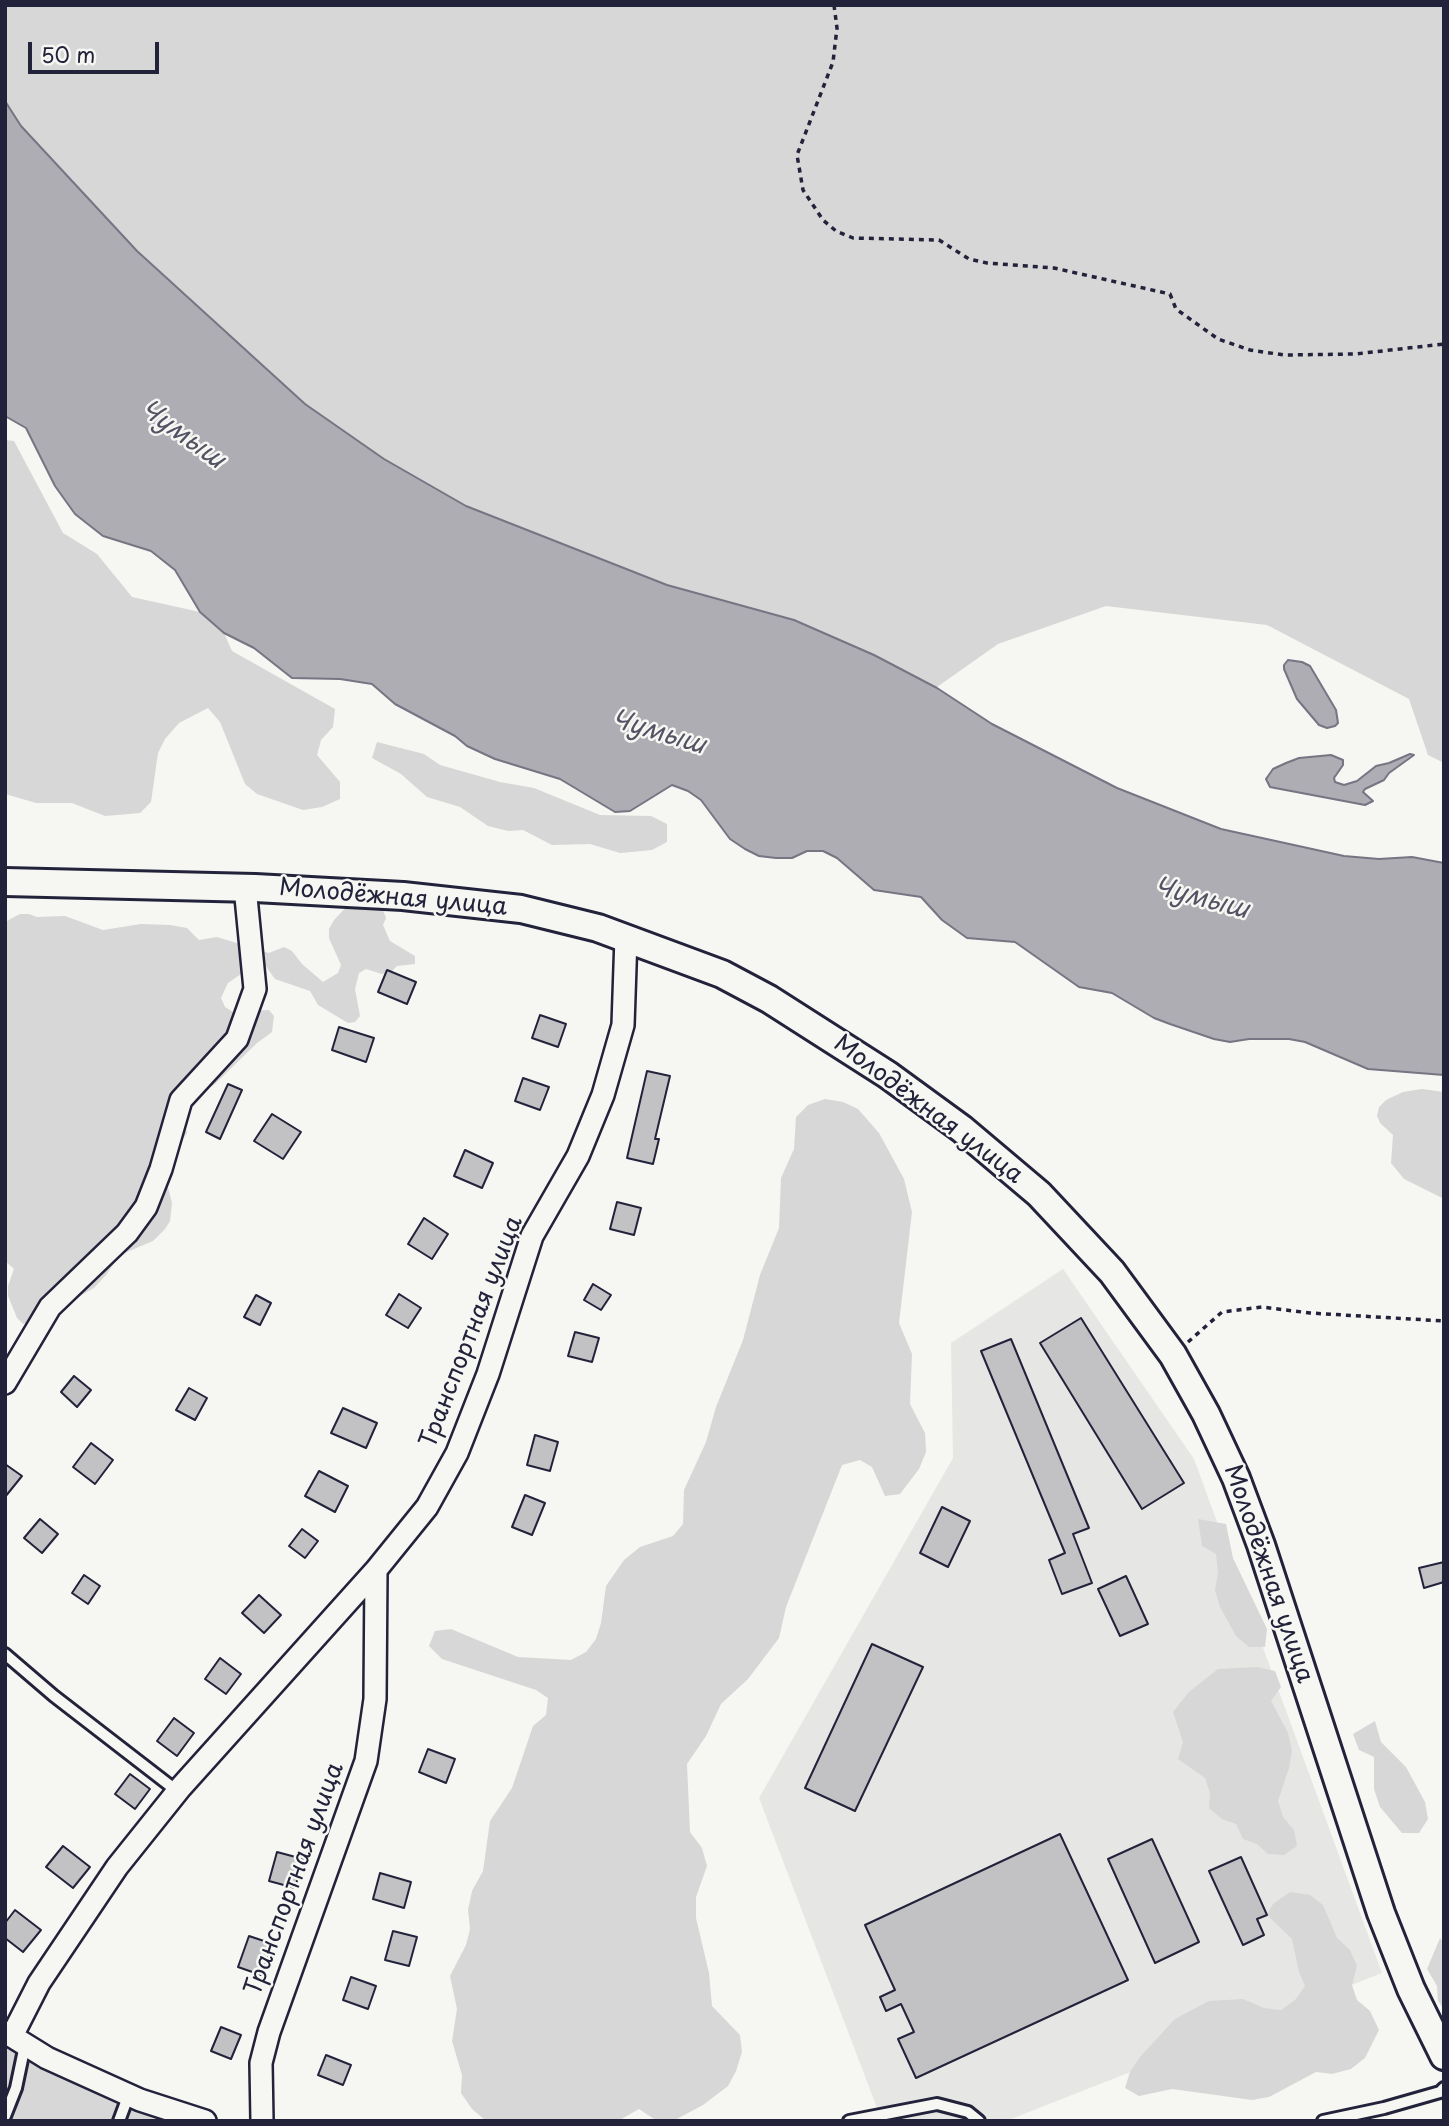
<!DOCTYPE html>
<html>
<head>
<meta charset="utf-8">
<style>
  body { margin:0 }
  #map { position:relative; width:1449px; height:2126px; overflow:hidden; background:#f6f6f2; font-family:"Playpen Sans",sans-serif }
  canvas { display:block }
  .frame { position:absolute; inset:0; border:7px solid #22223b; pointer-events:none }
  .scale { position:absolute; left:28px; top:42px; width:131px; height:32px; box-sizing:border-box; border:4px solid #22223b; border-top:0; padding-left:9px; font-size:21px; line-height:24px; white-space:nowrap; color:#22223b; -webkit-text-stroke:5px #f6f6f2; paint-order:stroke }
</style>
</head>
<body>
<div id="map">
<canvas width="1449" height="2126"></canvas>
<div class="frame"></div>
<div class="scale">50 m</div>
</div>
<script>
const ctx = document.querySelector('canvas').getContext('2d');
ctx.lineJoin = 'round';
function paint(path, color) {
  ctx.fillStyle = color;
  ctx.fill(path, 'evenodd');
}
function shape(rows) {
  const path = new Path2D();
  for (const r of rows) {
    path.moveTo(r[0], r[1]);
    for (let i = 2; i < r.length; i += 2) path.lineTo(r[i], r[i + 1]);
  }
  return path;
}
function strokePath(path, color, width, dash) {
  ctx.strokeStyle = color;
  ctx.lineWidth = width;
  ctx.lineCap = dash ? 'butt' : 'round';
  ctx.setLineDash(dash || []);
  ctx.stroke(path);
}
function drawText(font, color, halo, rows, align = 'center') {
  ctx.font = font + ' "Playpen Sans",sans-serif';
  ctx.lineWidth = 5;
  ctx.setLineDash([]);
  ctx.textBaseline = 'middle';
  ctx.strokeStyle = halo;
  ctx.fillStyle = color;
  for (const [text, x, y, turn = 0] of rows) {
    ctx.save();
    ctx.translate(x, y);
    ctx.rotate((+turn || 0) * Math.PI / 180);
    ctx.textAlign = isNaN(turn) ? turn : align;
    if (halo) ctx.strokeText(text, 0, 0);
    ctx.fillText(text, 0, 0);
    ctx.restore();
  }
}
paint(shape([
  [1063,1269,1194,1459,1382,1973,1006,2121,882,2121,759,1798,953,1458,951,1343]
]), '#e6e6e4');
paint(shape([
  [5,5,1444,5,1444,763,1428,755,1409,699,1267,625,1106,606,998,644,937,687,874,655,794,620,667,585,466,506,384,459,305,404,137,251,21,126,5,101],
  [5,440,14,441,63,533,97,554,132,597,200,612,224,633,232,651,335,709,333,727,321,740,317,755,340,782,340,799,322,807,303,810,257,794,245,784,220,722,208,708,179,723,165,739,158,753,151,802,140,813,105,816,72,803,36,803,5,794],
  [377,742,424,754,440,765,500,782,534,788,600,815,651,816,667,824,667,842,652,850,620,853,590,844,552,845,523,830,508,831,488,826,460,807,427,797,401,774,372,758],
  [353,900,368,900,383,910,386,918,383,925,390,941,415,956,415,964,397,966,391,972,382,974,366,969,359,973,355,989,360,1016,355,1022,348,1023,318,1005,310,991,275,979,265,965,249,961,241,974,228,983,221,998,225,1007,233,1012,269,1010,274,1016,272,1032,257,1043,215,1084,181,1107,187,1133,171,1157,165,1176,172,1203,170,1221,165,1229,153,1241,120,1255,106,1275,94,1288,78,1297,58,1300,32,1321,23,1324,17,1318,8,1296,8,1286,14,1269,5,1261,5,922,20,914,29,914,37,917,65,916,103,930,141,924,170,925,187,928,199,940,217,937,269,953,284,947,292,951,302,964,323,982,338,973,341,965,329,938,329,929,334,920],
  [1422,1089,1444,1092,1444,1199,1404,1179,1391,1163,1393,1135,1380,1123,1377,1116,1379,1107,1386,1100,1403,1092],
  [825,1099,843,1102,858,1109,879,1133,904,1179,912,1212,899,1323,912,1354,910,1404,925,1433,926,1452,919,1469,900,1494,885,1496,872,1467,860,1460,842,1465,786,1607,779,1638,748,1679,721,1704,706,1736,687,1764,690,1832,702,1848,707,1866,696,1897,696,1918,709,1973,712,2006,740,2035,742,2052,736,2071,728,2086,703,2105,675,2120,654,2119,639,2109,618,2121,486,2121,472,2109,461,2093,462,2075,452,2041,457,2009,450,1976,466,1945,470,1929,468,1910,472,1891,483,1871,490,1821,512,1788,533,1726,546,1715,548,1698,536,1690,442,1659,429,1646,435,1631,451,1629,518,1657,571,1660,586,1652,596,1639,601,1623,606,1586,624,1560,640,1547,673,1536,683,1524,684,1490,706,1442,716,1407,743,1340,760,1275,779,1228,781,1178,794,1149,796,1117,808,1105],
  [1198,1519,1226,1524,1233,1558,1267,1629,1265,1647,1249,1647,1236,1636,1220,1607,1215,1590,1218,1573,1216,1554,1202,1546],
  [1257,1667,1275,1671,1281,1687,1271,1701,1288,1733,1292,1751,1289,1768,1278,1801,1283,1817,1294,1830,1297,1846,1284,1855,1268,1854,1257,1844,1243,1839,1236,1824,1222,1819,1209,1808,1210,1793,1205,1778,1178,1759,1183,1742,1173,1712,1189,1692,1218,1669],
  [1375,1721,1381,1742,1406,1767,1425,1802,1428,1819,1419,1833,1402,1833,1380,1807,1374,1789,1374,1757,1359,1750,1353,1734],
  [1290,1892,1310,1895,1323,1905,1337,1938,1350,1950,1357,1966,1352,1985,1357,2000,1370,2011,1379,2030,1365,2058,1351,2069,1332,2074,1316,2072,1269,2097,1252,2100,1172,2089,1139,2096,1125,2088,1130,2072,1140,2057,1175,2019,1209,2001,1243,1999,1264,2008,1281,2010,1295,2000,1305,1986,1299,1972,1292,1939,1267,1915,1273,1904],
  [1440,1938,1444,1943,1444,2009,1438,2001,1437,1986,1427,1969],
  [5,2032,205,2121,5,2121]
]), '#d7d7d7');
const water = shape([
  [5,101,21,126,137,251,305,404,384,459,466,506,667,585,794,620,874,655,937,688,992,724,1117,788,1221,829,1344,856,1379,859,1412,857,1444,863,1444,1075,1368,1069,1305,1042,1289,1039,1249,1039,1230,1042,1214,1039,1170,1024,1154,1018,1112,993,1079,987,1015,942,967,938,942,920,921,897,874,890,837,858,823,851,807,851,792,858,776,858,759,856,745,849,730,839,701,800,688,791,672,785,630,811,615,812,560,779,495,759,467,746,455,736,395,704,372,684,340,679,292,678,254,648,224,633,200,612,175,570,151,551,103,536,75,514,55,486,26,428,5,416,5,101],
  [1288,660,1302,662,1310,666,1336,710,1338,723,1335,726,1327,728,1319,725,1297,699,1284,669,1284,665,1288,660],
  [1410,754,1414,755,1389,773,1384,780,1365,789,1363,792,1373,801,1365,805,1275,788,1270,787,1266,779,1273,769,1286,763,1299,758,1331,755,1343,760,1343,765,1334,778,1335,782,1344,785,1357,781,1376,766,1389,763,1410,754]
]);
paint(water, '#adadb3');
strokePath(water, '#757583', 2);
const building = shape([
  [387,970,416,982,407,1004,378,992,387,970],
  [540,1015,566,1024,558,1047,532,1038,540,1015],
  [339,1027,374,1038,366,1062,332,1050,339,1027],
  [647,1071,670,1076,655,1139,659,1139,653,1164,627,1158,647,1071],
  [523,1078,549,1087,540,1110,515,1101,523,1078],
  [228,1084,242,1090,220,1139,206,1132,228,1084],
  [272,1114,301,1132,283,1159,254,1141,272,1114],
  [465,1150,493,1163,482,1188,454,1176,465,1150],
  [617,1202,641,1208,634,1235,610,1229,617,1202],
  [424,1218,448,1234,432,1259,408,1244,424,1218],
  [593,1284,611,1295,601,1310,584,1300,593,1284],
  [399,1294,421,1308,408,1328,386,1315,399,1294],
  [256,1295,271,1303,260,1325,244,1317,256,1295],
  [1081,1318,1184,1483,1142,1509,1040,1343,1081,1318],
  [575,1332,599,1338,592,1362,568,1356,575,1332],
  [1011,1339,1089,1528,1073,1534,1092,1583,1062,1594,1049,1560,1065,1553,981,1351,1011,1339],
  [74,1376,91,1390,77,1407,61,1392,74,1376],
  [189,1388,207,1398,195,1420,176,1410,189,1388],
  [343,1408,377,1423,366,1448,331,1433,343,1408],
  [535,1435,558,1442,550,1471,527,1465,535,1435],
  [91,1443,113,1460,95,1484,73,1467,91,1443],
  [5,1464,22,1476,5,1497,5,1464],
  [319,1471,348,1486,335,1512,305,1496,319,1471],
  [525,1495,545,1503,532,1535,512,1527,525,1495],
  [942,1507,970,1521,948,1567,920,1553,942,1507],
  [40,1519,58,1534,42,1553,24,1538,40,1519],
  [302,1529,318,1541,305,1558,289,1546,302,1529],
  [1444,1562,1444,1582,1424,1588,1419,1568,1444,1562],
  [84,1575,100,1586,88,1604,72,1593,84,1575],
  [1126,1576,1148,1624,1120,1636,1098,1589,1126,1576],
  [259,1595,281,1615,264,1633,242,1613,259,1595],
  [872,1644,923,1667,855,1811,805,1788,872,1644],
  [220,1658,241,1674,226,1694,205,1679,220,1658],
  [174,1718,194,1733,177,1756,157,1741,174,1718],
  [428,1749,455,1759,446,1783,419,1772,428,1749],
  [130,1774,150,1789,135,1809,115,1794,130,1774],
  [1060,1834,1128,1980,916,2078,898,2039,914,2032,901,2004,886,2011,880,1997,895,1990,865,1925,1060,1834],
  [1152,1839,1199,1942,1155,1963,1108,1859,1152,1839],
  [63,1846,90,1867,73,1888,46,1867,63,1846],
  [277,1852,303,1859,295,1888,269,1881,277,1852],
  [1241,1857,1267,1915,1257,1919,1264,1935,1243,1945,1209,1871,1241,1857],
  [380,1873,411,1882,404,1908,373,1899,380,1873],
  [15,1910,41,1930,23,1952,5,1938,5,1923,15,1910],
  [393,1931,417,1937,409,1966,385,1960,393,1931],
  [249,1936,273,1944,261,1975,238,1967,249,1936],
  [351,1977,376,1986,368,2009,343,2000,351,1977],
  [221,2027,241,2035,231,2059,211,2051,221,2027],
  [326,2055,351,2065,343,2085,318,2075,326,2055]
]);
paint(building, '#c2c2c4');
strokePath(building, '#22223b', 2);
const service = shape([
  [5,1654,54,1696,177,1791],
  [5,2116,16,2088,25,2045],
  [119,2121,129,2094],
  [849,2121,937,2104,968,2112,979,2121],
  [1323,2121,1384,2108,1440,2092,1444,2088]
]);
const minor = shape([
  [5,1383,50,1307,127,1233,146,1207,161,1169,181,1100,237,1039,255,989,245,887],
  [5,2032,47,2058,140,2100,205,2121],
  [12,2036,39,1983,117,1867,181,1787,376,1570,427,1507,457,1453,488,1374,532,1236,578,1156,603,1095,623,1025,626,937],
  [262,2121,261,2063,269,2032,366,1761,375,1699,376,1570]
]);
const tertiary = shape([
  [5,882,255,888,403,896,521,909,598,928,722,974,769,999,888,1075,962,1129,1039,1194,1112,1272,1173,1355,1206,1414,1236,1478,1261,1545,1381,1913,1411,1989,1444,2056]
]);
strokePath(service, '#22223b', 16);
strokePath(minor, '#22223b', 26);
strokePath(tertiary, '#22223b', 32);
strokePath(shape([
  [834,5,837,28,833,62,797,155,803,190,823,220,836,231,853,238,939,240,969,259,987,263,1054,268,1170,294,1176,309,1218,339,1250,350,1284,355,1355,354,1444,344],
  [1188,1342,1222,1312,1262,1307,1310,1313,1444,1321]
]), '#22223b', 3.5, [5, 5]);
strokePath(service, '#f6f6f2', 10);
strokePath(minor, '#f6f6f2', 21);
strokePath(tertiary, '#f6f6f2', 26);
drawText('24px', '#22223b', '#f6f6f2', [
  ["Молодёжная улица",393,898,5],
  ["Молодёжная улица",928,1110,37],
  ["Транспортная улица",472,1332,-69],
  ["Молодёжная улица",1268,1574,71],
  ["Транспортная улица",295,1879,-70]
]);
drawText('italic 26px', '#535365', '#f6f6f2', [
  ["Чумыш",182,435,36],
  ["Чумыш",658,733,17],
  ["Чумыш",1201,899,15]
]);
</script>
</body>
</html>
